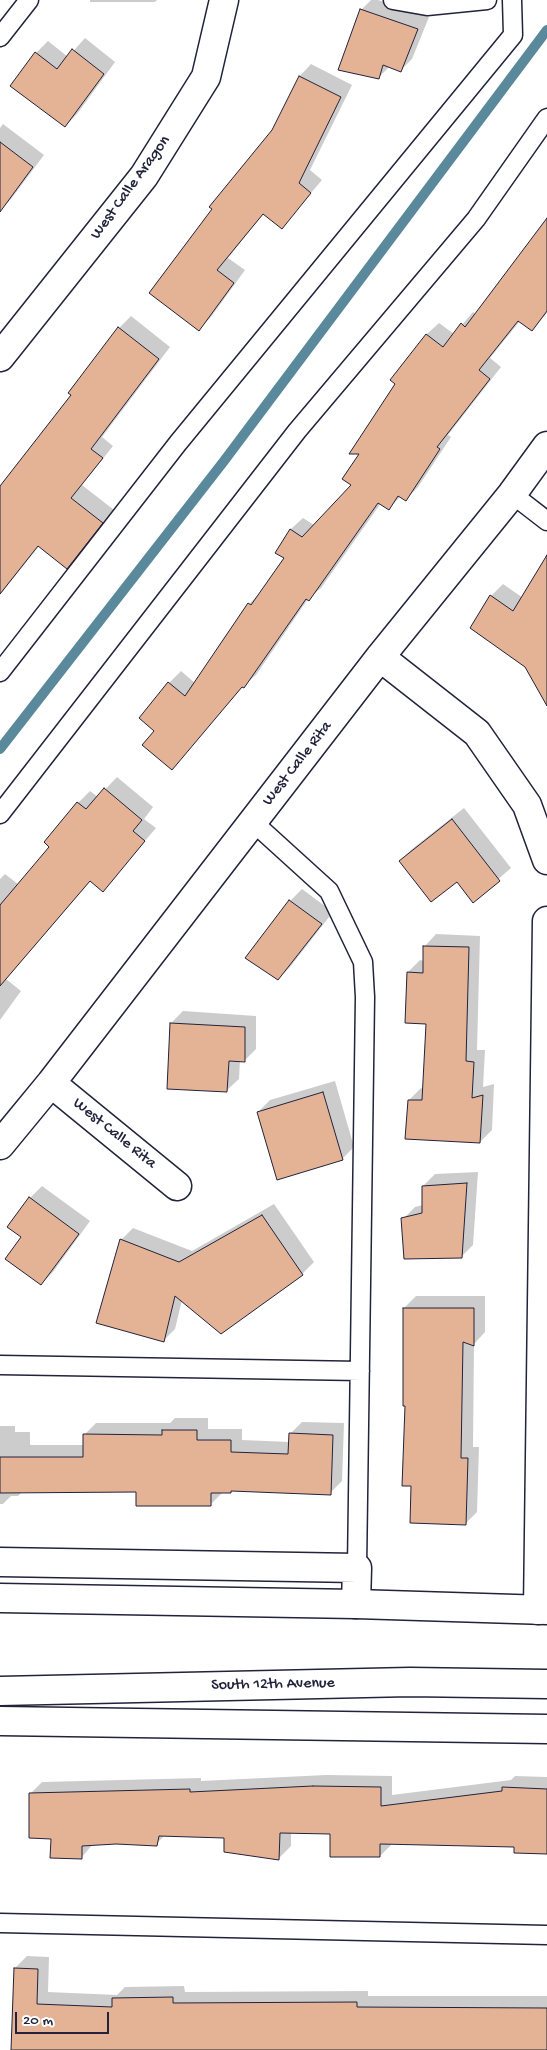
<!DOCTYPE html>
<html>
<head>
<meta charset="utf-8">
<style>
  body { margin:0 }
  #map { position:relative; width:547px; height:2050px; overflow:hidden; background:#fff; font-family:"Gochi Hand",sans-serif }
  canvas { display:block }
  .scale { position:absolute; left:15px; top:2012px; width:94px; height:22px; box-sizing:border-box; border:2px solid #22223b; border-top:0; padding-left:6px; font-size:15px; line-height:18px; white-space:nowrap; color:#22223b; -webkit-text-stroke:4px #fff; paint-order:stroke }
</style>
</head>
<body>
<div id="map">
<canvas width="547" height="2050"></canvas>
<div class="scale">20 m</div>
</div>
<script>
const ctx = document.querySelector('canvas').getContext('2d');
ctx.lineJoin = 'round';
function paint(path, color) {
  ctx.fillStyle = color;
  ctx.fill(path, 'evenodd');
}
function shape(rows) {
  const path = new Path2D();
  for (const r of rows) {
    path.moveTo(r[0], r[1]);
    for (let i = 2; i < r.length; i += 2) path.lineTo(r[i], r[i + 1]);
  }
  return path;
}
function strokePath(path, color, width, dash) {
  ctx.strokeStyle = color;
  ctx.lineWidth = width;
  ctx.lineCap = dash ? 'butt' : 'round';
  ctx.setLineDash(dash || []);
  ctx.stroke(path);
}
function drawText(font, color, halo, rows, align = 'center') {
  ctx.font = font + ' "Gochi Hand",sans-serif';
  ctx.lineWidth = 5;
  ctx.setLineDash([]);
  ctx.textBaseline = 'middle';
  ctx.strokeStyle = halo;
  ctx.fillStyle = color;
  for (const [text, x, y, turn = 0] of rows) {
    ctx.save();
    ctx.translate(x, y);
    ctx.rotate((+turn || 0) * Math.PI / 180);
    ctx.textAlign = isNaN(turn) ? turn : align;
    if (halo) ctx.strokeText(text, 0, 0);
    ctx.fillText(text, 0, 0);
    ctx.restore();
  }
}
paint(shape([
  [90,0,157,0,155,2,90,2],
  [371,0,378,0,429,17,412,59,400,71,390,66,379,77,361,10],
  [85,38,115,62,77,114,65,126,36,53,48,41,68,57],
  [311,64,352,85,310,170,322,180,282,227,264,213,228,258,245,270,211,317,199,329,214,209,273,131,300,76],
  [3,124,44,155,11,199,0,210,0,128],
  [547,220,547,313,532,330,520,321,490,358,501,367,448,435,451,437,418,487,406,499,401,496,389,508,381,503,321,588,308,599,256,675,243,686,172,768,156,731,169,683,181,671,195,683,249,604,261,592,286,557,277,552,291,529,303,518,314,525,353,485,361,453,397,384,392,380,427,334,439,323,454,334,473,312,476,314],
  [131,316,170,347,102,437,113,446,82,485,114,510,78,555,67,567,39,546,0,595,0,488,73,395,119,328],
  [547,565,547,641,491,596,503,584,523,598],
  [117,777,153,807,144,819,156,828,103,890,91,880,6,979,21,991,0,1020,0,879,5,874,19,885,51,847,46,842,78,803,90,791,98,797],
  [464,808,511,868,473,901,457,880,400,861,412,849],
  [302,889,333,912,290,967,278,979,246,957,290,901],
  [436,934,480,936,477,1050,485,1050,483,1087,494,1084,492,1130,480,1142,409,1100,421,1088,424,1089,428,1023,408,972,420,960,424,961,425,946],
  [183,1011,256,1016,256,1049,244,1061,240,1060,239,1079,227,1090,171,1023],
  [335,1081,354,1147,342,1159,258,1112,270,1100],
  [478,1172,473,1245,461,1257,403,1219,415,1207,423,1205,423,1186,435,1174],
  [42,1186,90,1221,53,1272,41,1284,30,1198],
  [274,1204,314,1262,302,1274,182,1300,175,1329,163,1341,121,1240,133,1228,192,1251],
  [416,1296,485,1296,485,1332,474,1344,473,1447,479,1447,477,1512,465,1524,412,1485,406,1405,404,1308],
  [175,1418,208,1418,208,1429,242,1429,242,1440,290,1442,290,1434,302,1422,344,1423,342,1481,330,1493,233,1489,230,1492,222,1493,210,1505,138,1491,23,1491,18,1496,11,1496,3,1504,0,1504,0,1426,15,1426,15,1432,30,1432,30,1445,84,1445,84,1435,96,1423,170,1423],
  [326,1775,392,1776,392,1795,511,1780,515,1776,547,1777,547,1853,515,1846,392,1844,380,1856,332,1833,291,1832,291,1846,279,1858,226,1837,165,1835,156,1844,93,1844,81,1858,53,1838,30,1794,42,1782,201,1778,201,1781],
  [27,1956,49,1957,48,1992,117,1995,125,1987,184,1986,185,1992,368,1991,368,1996,547,1996,547,2050,12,2050,15,1968]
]), '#0003');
strokePath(shape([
  [0,749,224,461,547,30]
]), '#5a899c', 10);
const building = shape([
  [360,9,418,29,401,72,383,65,379,79,338,70,360,9],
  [72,49,104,74,65,127,10,86,35,52,57,69,72,49],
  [299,76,341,97,299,183,311,193,282,229,263,214,217,270,234,283,199,331,149,293,212,209,209,207,272,130,299,76],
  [0,142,33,167,0,212,0,142],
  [547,218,547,311,532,331,518,321,479,370,490,379,437,447,440,449,406,501,398,496,389,510,378,503,309,601,306,599,244,688,242,687,172,770,142,745,154,731,139,718,168,682,185,696,248,603,251,605,284,558,275,553,290,529,302,537,351,485,342,479,359,454,349,454,395,384,390,380,426,334,443,347,461,323,465,327,547,218],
  [118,327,159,359,91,449,103,458,71,498,103,523,67,569,38,546,0,594,0,486,71,395,68,393,118,327],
  [547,555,547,706,525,667,470,628,490,595,513,611,547,555],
  [104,788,142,820,133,831,145,841,103,892,90,881,0,986,0,905,49,847,44,842,77,802,86,809,104,788],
  [452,819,500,881,473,903,457,882,431,902,399,861,452,819],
  [289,900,322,924,278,980,245,958,289,900],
  [423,946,469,947,466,1061,474,1062,472,1098,483,1095,480,1143,405,1139,408,1100,422,1100,426,1024,405,1023,407,972,423,973,423,946],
  [170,1023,245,1027,245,1062,229,1061,227,1092,167,1089,170,1023],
  [323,1092,343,1160,277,1180,257,1112,323,1092],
  [467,1183,462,1258,404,1259,401,1218,422,1213,422,1186,467,1183],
  [29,1197,79,1234,41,1285,5,1259,21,1237,7,1227,29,1197],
  [262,1215,303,1275,221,1334,175,1296,164,1342,96,1323,120,1239,179,1262,262,1215],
  [403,1308,474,1308,474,1346,463,1342,461,1458,468,1458,466,1525,410,1523,411,1486,402,1486,405,1406,403,1406,403,1308],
  [162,1430,197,1430,197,1440,231,1440,231,1452,288,1454,289,1433,333,1435,331,1495,231,1491,231,1493,211,1493,211,1506,136,1506,136,1492,0,1493,0,1457,83,1457,83,1434,162,1435,162,1430],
  [313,1786,381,1787,381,1806,502,1791,502,1787,547,1789,547,1854,514,1853,514,1847,380,1844,380,1857,330,1857,330,1834,280,1833,279,1860,224,1852,224,1838,159,1836,157,1846,116,1844,82,1846,82,1859,50,1858,51,1839,29,1838,29,1793,190,1789,190,1792,313,1786],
  [14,1968,38,1969,37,2004,112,2007,112,1998,173,1997,173,2003,357,2002,357,2007,547,2008,547,2050,11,2050,14,1968]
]);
paint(building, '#e4b396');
strokePath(building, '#22223b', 1);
const service = shape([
  [393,0,427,6,487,0],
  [0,37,29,0],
  [512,494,547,521],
  [0,672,178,443,513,35,512,0],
  [0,814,297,431,476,219,547,118],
  [253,822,329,891,363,962,365,997,357,1568],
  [0,1365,360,1371],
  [0,1923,547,1935]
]);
const minor = shape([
  [0,357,144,176,206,77,224,0],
  [380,657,477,733,527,805,547,860],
  [51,1083,177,1186],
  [0,1145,51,1083,380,657,512,494,547,446],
  [0,1562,357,1568,356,1604],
  [538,1610,547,921],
  [0,1721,547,1729]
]);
const tertiary = shape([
  [0,1598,356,1604,547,1610],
  [0,1691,410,1682,547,1684]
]);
strokePath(service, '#22223b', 21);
strokePath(minor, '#22223b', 31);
strokePath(tertiary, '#22223b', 31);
strokePath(service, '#fff', 18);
strokePath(minor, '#fff', 28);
strokePath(tertiary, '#fff', 28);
drawText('16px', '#22223b', '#fff', [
  ["West Calle Aragon",131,188,-54],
  ["West Calle Rita",298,764,-52],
  ["West Calle Rita",114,1134,39],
  ["South 12th Avenue",273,1685,-1]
]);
</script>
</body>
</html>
